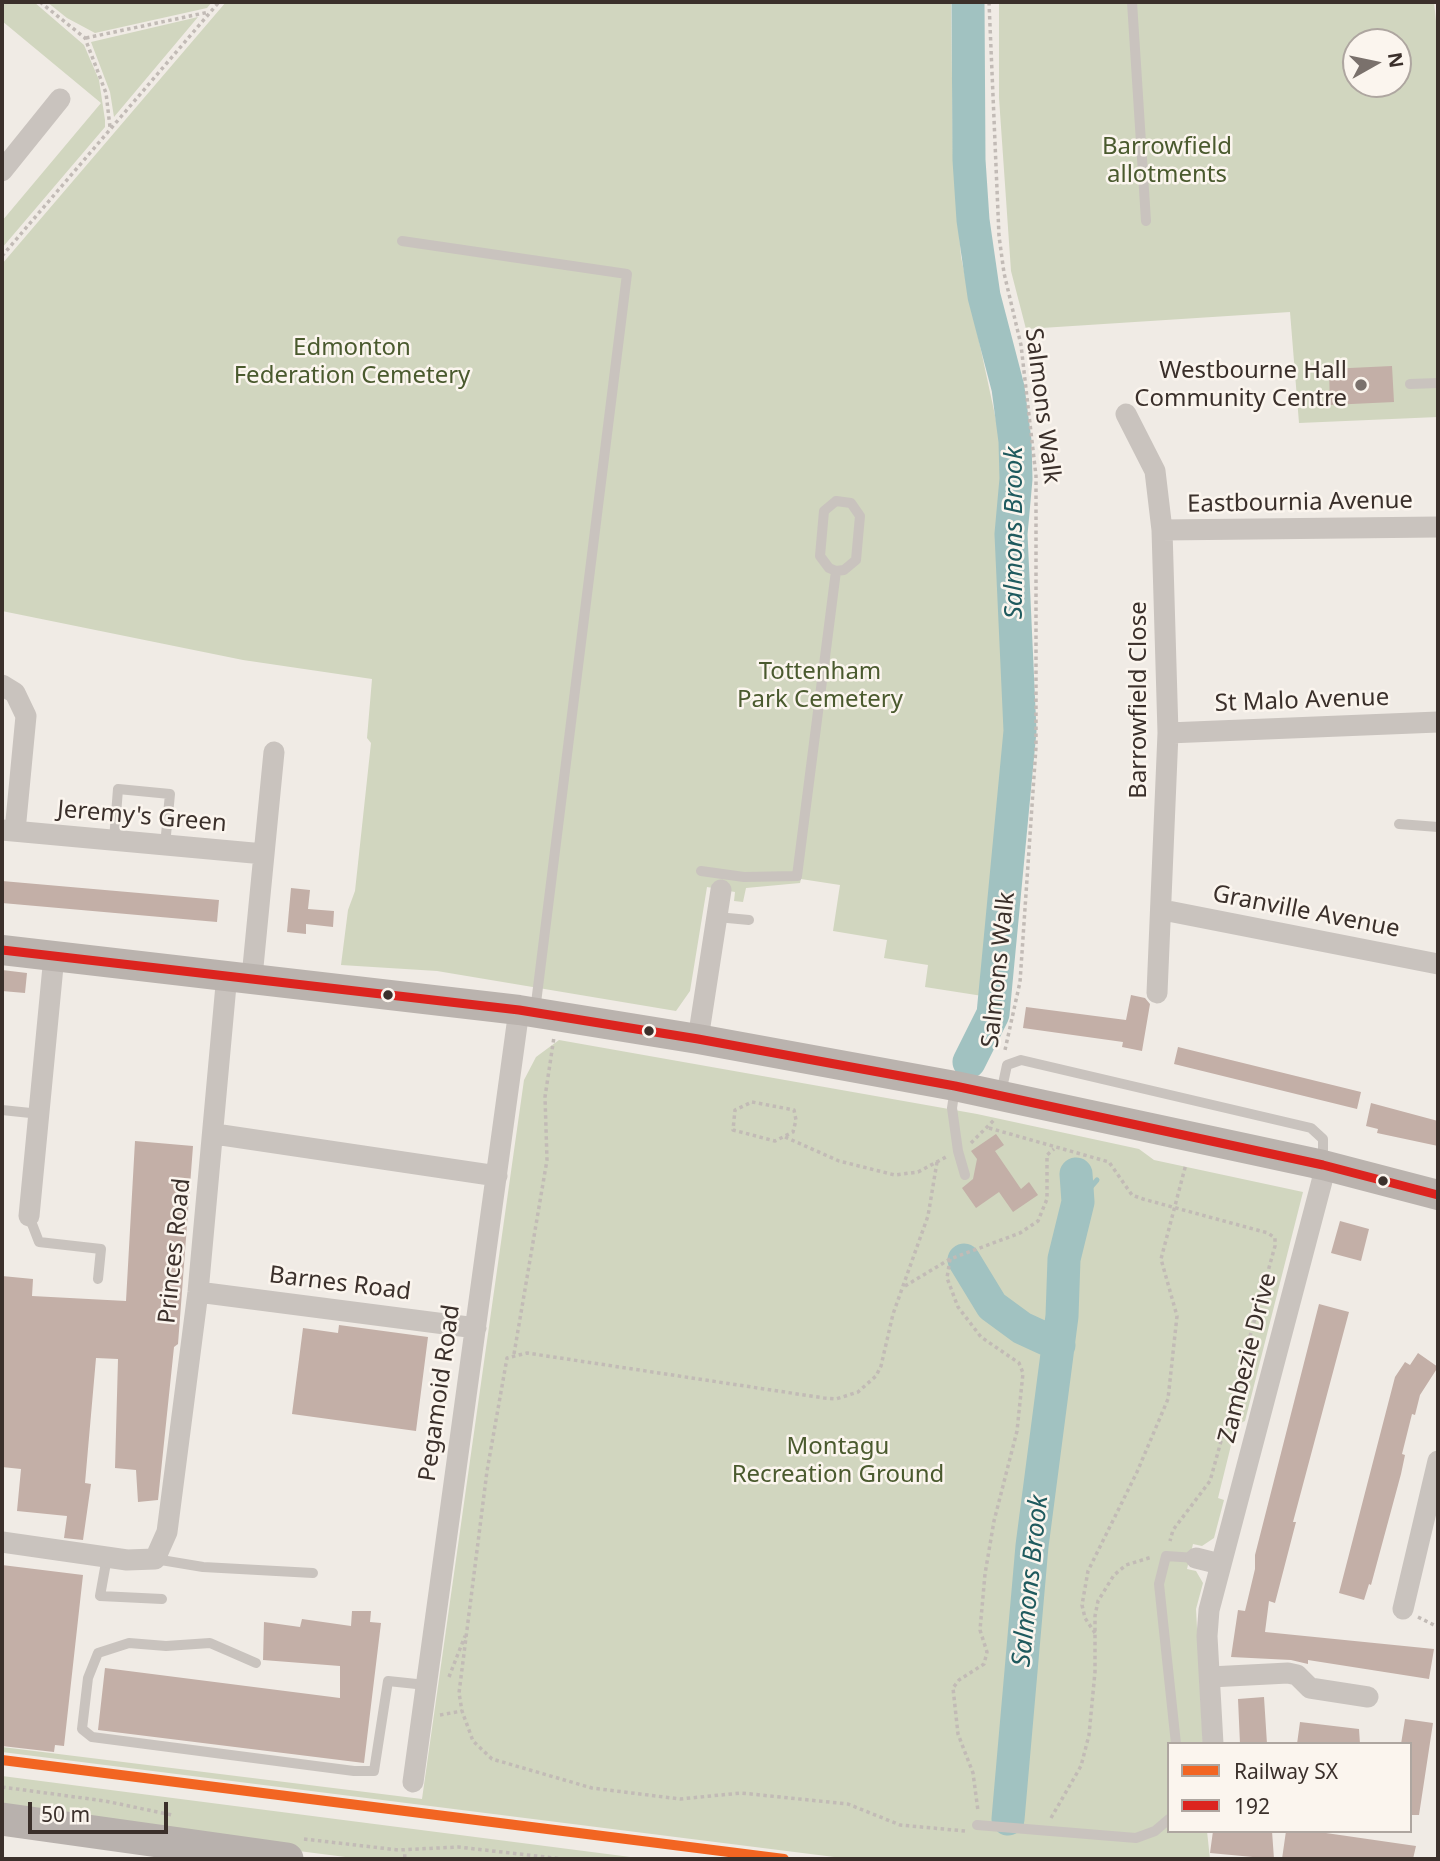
<!DOCTYPE html>
<html>
<head>
<meta charset="utf-8">
<style>
  body { margin:0 }
  #map { position:relative; width:1440px; height:1861px; overflow:hidden; background:#f0ebe5; font-family:"Noto Sans",sans-serif }
  canvas { display:block }
  .frame { position:absolute; inset:0; border:4px solid #3b302b; pointer-events:none }
  .legend { position:absolute; left:1167px; top:1742px; width:245px; height:91px; box-sizing:border-box; background:#fbf5ee; border:2px solid #aea6a0; margin:0; padding:9px 12px; list-style:none; font-size:21px; color:#3b302b }
  .legend li { display:flex; align-items:center; gap:14px; height:35px }
  .legend b { width:35px; border:2px solid #aea6a0 }
  .north { position:absolute; left:1342px; top:28px; width:70px; height:70px; box-sizing:border-box; background:#fbf5ee; border:2px solid #aea6a0; border-radius:50%; rotate:81deg; font-size:19px; font-weight:700; line-height:28px; text-align:center; color:#3b302b }
  .north::after { content:''; display:block; margin:auto; width:24px; height:32px; background:#7a716c; clip-path:polygon(50% 0,100% 100%,50% 72%,0 100%) }
  .scale { position:absolute; left:28px; top:1802px; width:140px; height:32px; box-sizing:border-box; border:4px solid #3b302b; border-top:0; padding-left:9px; font-size:21px; line-height:24px; white-space:nowrap; color:#3b302b; -webkit-text-stroke:5px #fbf5ee; paint-order:stroke }
</style>
</head>
<body>
<div id="map">
<canvas width="1440" height="1861"></canvas>
<div class="frame"></div>
<ul class="legend">
<li><b style="height:9px;background:#f26522"></b>Railway SX</li>
<li><b style="height:9px;background:#dc241f"></b>192</li>
</ul>
<div class="north">N</div>
<div class="scale">50 m</div>
</div>
<script>
const ctx = document.querySelector('canvas').getContext('2d');
ctx.lineJoin = 'round';
function paint(path, color) {
  ctx.fillStyle = color;
  ctx.fill(path, 'evenodd');
}
function shape(rows) {
  const path = new Path2D();
  for (const r of rows) {
    path.moveTo(r[0], r[1]);
    for (let i = 2; i < r.length; i += 2) path.lineTo(r[i], r[i + 1]);
  }
  return path;
}
function strokePath(path, color, width, dash) {
  ctx.strokeStyle = color;
  ctx.lineWidth = width;
  ctx.lineCap = dash ? 'butt' : 'round';
  ctx.setLineDash(dash || []);
  ctx.stroke(path);
}
function drawText(font, color, halo, rows, align = 'center') {
  ctx.font = font + ' "Noto Sans",sans-serif';
  ctx.lineWidth = 5;
  ctx.setLineDash([]);
  ctx.textBaseline = 'middle';
  ctx.strokeStyle = halo;
  ctx.fillStyle = color;
  for (const [text, x, y, turn = 0] of rows) {
    ctx.save();
    ctx.translate(x, y);
    ctx.rotate((+turn || 0) * Math.PI / 180);
    ctx.textAlign = isNaN(turn) ? turn : align;
    if (halo) ctx.strokeText(text, 0, 0);
    ctx.fillText(text, 0, 0);
    ctx.restore();
  }
}
paint(shape([
  [2,2,34,2,84,45,99,80,105,120,105,127,2,248,2,221,101,103,2,21],
  [47,2,212,2,207,8,95,33,67,18],
  [226,2,951,2,953,156,961,257,999,434,1000,470,1012,472,1007,535,1013,608,1015,728,989,997,925,987,928,965,884,958,887,940,833,931,840,885,801,879,800,883,746,888,743,902,734,901,735,892,707,887,690,991,676,1011,437,971,341,965,348,910,355,891,371,743,367,738,372,679,243,660,2,611,2,264],
  [999,2,1434,2,1438,40,1438,417,1299,423,1290,312,1026,329,1011,271,999,98],
  [1356,42,1398,42,1398,84,1356,84],
  [198,17,114,117,110,92,91,42],
  [559,1040,977,1114,1139,1149,1154,1160,1303,1192,1245,1421,1236,1425,1218,1498,1224,1500,1214,1538,1202,1546,1193,1544,1187,1569,1196,1571,1203,1583,1196,1609,1203,1744,1169,1744,1169,1831,1207,1831,1210,1859,850,1859,2,1752,2,1747,422,1799,524,1080,536,1057],
  [2,1776,646,1859,361,1859,2,1813]
]), '#d1d6bf');
strokePath(shape([
  [1078,1202,1097,1180]
]), '#a1c2c1', 5);
strokePath(shape([
  [968,2,969,160,973,220,984,296,1008,388,1015,441,1016,479,1011,534,1020,731,993,1014,969,1062],
  [964,1260,992,1306,1022,1328,1059,1345],
  [1008,1819,1032,1546,1062,1316,1064,1259,1078,1202,1076,1174]
]), '#a1c2c1', 33);
paint(shape([
  [1392,366,1394,402,1330,405,1329,369],
  [2,881,219,900,217,922,2,903],
  [291,888,310,890,308,909,334,911,333,927,306,924,306,934,287,932],
  [2,970,27,973,25,993,2,991],
  [1131,995,1145,998,1150,1004,1142,1051,1122,1047,1123,1042,1023,1028,1026,1007,1126,1020],
  [1178,1047,1361,1092,1357,1109,1174,1064],
  [1371,1103,1438,1121,1438,1146,1377,1133,1378,1129,1366,1126],
  [996,1134,1004,1145,995,1151,1021,1189,1029,1182,1038,1195,1013,1212,999,1192,976,1208,962,1188,973,1179,977,1159,971,1151],
  [135,1141,193,1146,178,1344,174,1347,158,1500,138,1502,136,1470,115,1468,118,1359,96,1358,85,1483,91,1484,83,1540,64,1538,67,1516,17,1511,21,1469,2,1467,2,1276,33,1279,32,1296,126,1301],
  [1340,1221,1369,1229,1361,1261,1331,1253],
  [1319,1304,1349,1312,1293,1522,1296,1522,1275,1603,1269,1601,1265,1632,1434,1649,1429,1679,1308,1660,1308,1664,1291,1660,1231,1657,1238,1610,1245,1611,1255,1569,1255,1555],
  [339,1325,428,1337,416,1431,292,1414,303,1328,338,1333],
  [1418,1353,1438,1367,1420,1395,1415,1415,1412,1414,1402,1454,1405,1455,1401,1474,1371,1585,1369,1584,1364,1600,1339,1593,1395,1377,1405,1362,1410,1365],
  [2,1565,83,1575,64,1746,55,1745,54,1752,2,1746],
  [352,1611,371,1611,370,1622,381,1623,364,1763,98,1730,105,1668,340,1698,340,1666,263,1660,264,1622,300,1627,302,1619,351,1626],
  [1264,1697,1267,1744,1240,1744,1238,1699],
  [1405,1719,1433,1723,1419,1815,1410,1815,1410,1744,1401,1744],
  [1300,1722,1359,1729,1360,1744,1297,1744],
  [1213,1831,1272,1831,1274,1859,1210,1853],
  [1286,1831,1326,1833,1416,1846,1413,1859,1282,1859]
]), '#c3afa7');
strokePath(shape([
  [40,2,85,38,106,93,110,127],
  [989,2,999,236,1004,273,1021,345,1036,476,1036,747,1020,982,1005,1050],
  [86,38,209,12],
  [2,256,219,2],
  [752,1102,794,1110,796,1120,793,1132,775,1141,733,1130,735,1110,752,1102],
  [989,1128,1109,1162,1132,1195,1143,1199,1268,1233,1275,1238,1275,1246,1210,1481,1173,1530,1170,1541],
  [785,1137,839,1161,895,1175,918,1172,946,1157],
  [971,1143,995,1119],
  [937,1162,928,1216,893,1314,881,1366,876,1376,858,1392,836,1399,824,1398,527,1353,507,1358,487,1471,459,1693,462,1711,473,1741,492,1759,592,1788,680,1799,741,1793,848,1804,900,1825,965,1831],
  [950,1259,947,1278,958,1307,981,1337,1019,1363,1023,1373,1017,1431,994,1521,985,1574,980,1630,987,1652,984,1664,959,1680,953,1688,958,1734,973,1773,978,1811],
  [905,1286,950,1259,1020,1233,1038,1221,1047,1199,1047,1155,1054,1149],
  [514,1354,547,1160,545,1097,554,1037],
  [1418,1617,1438,1627],
  [1095,1633,1085,1618,1082,1605,1088,1571,1137,1472,1168,1399,1177,1316,1161,1259,1186,1164],
  [449,1677,465,1636],
  [440,1715,462,1711],
  [2,1787,105,1801,172,1815],
  [1051,1818,1081,1766,1089,1735,1095,1672,1095,1616,1098,1601,1114,1575,1126,1565,1152,1557],
  [304,1839,398,1850,458,1847,563,1859],
  [403,1856,408,1856,407,1859]
]), '#c2bbb6', 3.5, [3.5, 3.5]);
strokePath(shape([
  [1132,2,1146,221],
  [402,241,627,274,535,1011],
  [1410,384,1438,383],
  [836,501,851,503,860,516,856,560,844,570,836,571,829,568,820,556,824,511,836,501],
  [1399,824,1438,827],
  [114,840,118,789,170,794,165,845],
  [701,871,744,877,797,876,836,571],
  [717,917,749,920],
  [955,1088,952,1108,958,1151,965,1175],
  [1001,1093,1007,1065,1021,1060,1311,1128,1323,1139,1323,1163],
  [2,1110,40,1114],
  [29,1216,39,1242,101,1249,98,1279],
  [107,1557,100,1596,162,1599],
  [155,1559,203,1567,313,1573],
  [256,1663,210,1643,166,1646,129,1643,98,1653,88,1678,82,1729,92,1737,354,1771,374,1771,388,1681,426,1685],
  [1176,1744,1159,1584,1166,1556,1196,1558],
  [977,1825,1136,1838,1155,1831,1169,1819]
]), '#c9c3be', 10);
strokePath(shape([
  [2,171,60,99],
  [1126,414,1155,471,1162,530,1168,733,1157,993],
  [1162,530,1438,527],
  [2,685,15,693,26,716,15,831],
  [1168,733,1438,722],
  [2,830,264,854],
  [1163,910,1438,964],
  [252,977,274,752],
  [698,1039,721,890],
  [215,1134,497,1176],
  [29,1216,54,956],
  [198,1292,476,1328],
  [2,1542,127,1560,155,1559,167,1532,198,1292,227,974],
  [1196,1558,1220,1564],
  [1403,1609,1438,1461],
  [1210,1677,1288,1673,1297,1675,1310,1688,1368,1697],
  [1213,1744,1207,1636,1209,1610,1322,1181,1323,1165],
  [413,1782,519,1010]
]), '#c9c3be', 21);
strokePath(shape([
  [2,950,519,1010,698,1039,955,1086,1323,1165,1438,1195]
]), '#bab3ae', 30);
strokePath(shape([
  [2,1819,287,1859]
]), '#b8b1ad', 33);
strokePath(shape([
  [2,950,519,1010,698,1039,955,1086,1323,1165,1438,1195]
]), '#dc241f', 9);
strokePath(shape([
  [2,1760,784,1859]
]), '#f26522', 10);
for (const [x, y, r, color] of [
  [1361,385,7,"#7a716c"],
  [388,995,6,"#3b302b"],
  [649,1031,6,"#3b302b"],
  [1383,1181,6,"#3b302b"]
]) {
  const dot = new Path2D();
  dot.arc(x, y, r, 0, 2 * Math.PI);
  ctx.fillStyle = color;
  ctx.fill(dot);
  strokePath(dot, '#fbf5ee', 2.5);
}
drawText('24px', '#4a5a2e', '#fbf5ee', [
  ["Barrowfield",1167,147],
  ["allotments",1167,175],
  ["Edmonton",352,348],
  ["Federation Cemetery",352,376],
  ["Tottenham",820,672],
  ["Park Cemetery",820,700],
  ["Montagu",838,1447],
  ["Recreation Ground",838,1475]
]);
drawText('24px', '#3b302b', '#fbf5ee', [
  ["Westbourne Hall",1347,371],
  ["Community Centre",1347,399]
], 'right');
drawText('24px', '#3b302b', '#fbf5ee', [
  ["Salmons Walk",1042,406,83],
  ["Eastbournia Avenue",1300,503,-1],
  ["Barrowfield Close",1139,700,-90],
  ["St Malo Avenue",1302,701,-2],
  ["Jeremy's Green",142,817,5],
  ["Granville Avenue",1306,912,11],
  ["Salmons Walk",999,970,-84],
  ["Princes Road",175,1251,-84],
  ["Barnes Road",340,1284,7],
  ["Zambezie Drive",1248,1358,-76],
  ["Pegamoid Road",440,1393,-82]
]);
drawText('italic 26px', '#1f5a5e', '#fbf5ee', [
  ["Salmons Brook",1015,533,-90],
  ["Salmons Brook",1031,1581,-84]
]);
</script>
</body>
</html>
